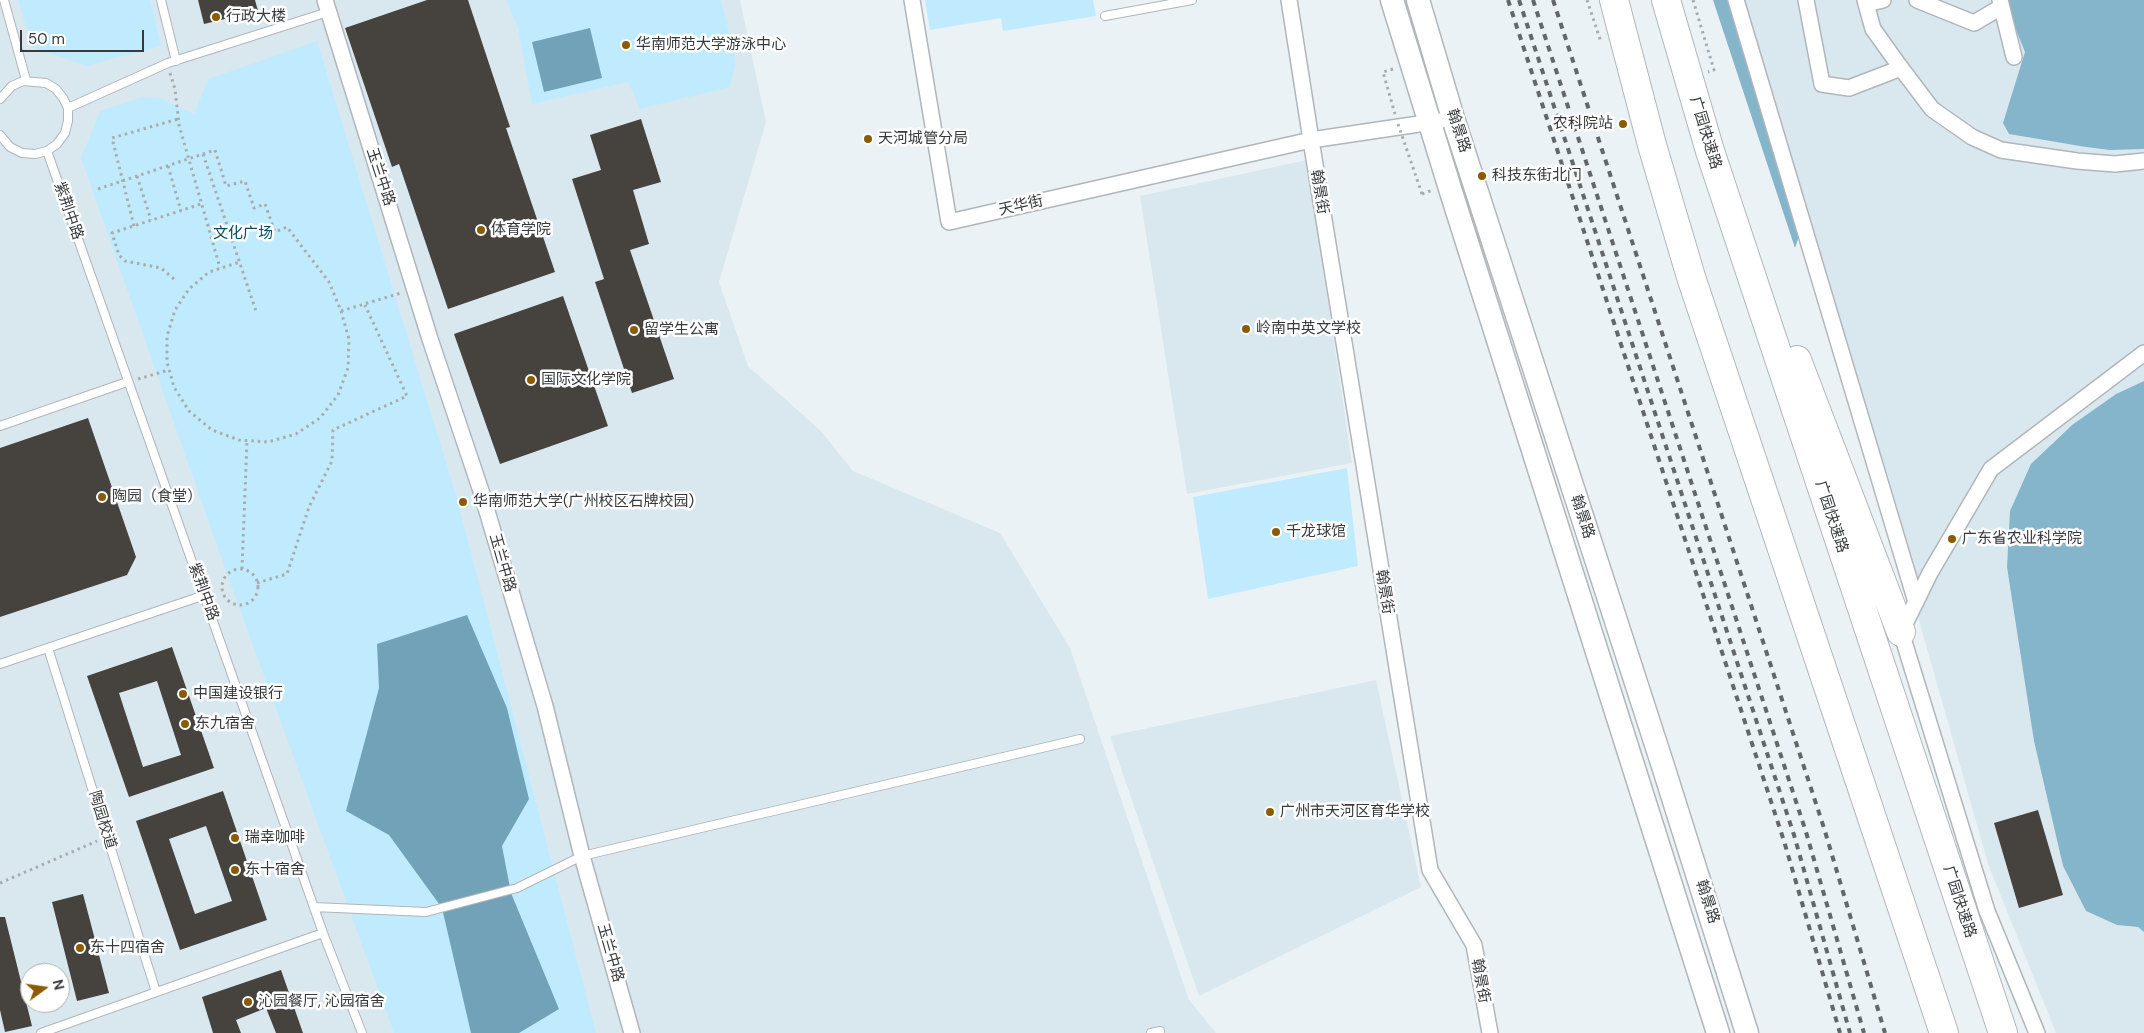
<!DOCTYPE html>
<html>
<head>
<meta charset="utf-8">
<style>
  body { margin:0 }
  #map { position:relative; width:2144px; height:1033px; overflow:hidden; background:#ebf2f5; font-family:"DM Sans",sans-serif }
  canvas { display:block }
  .north { position:absolute; left:20px; top:963px; width:50px; height:50px; box-sizing:border-box; background:#fff; border:1px solid #afb0b1; border-radius:50%; rotate:76deg; font-size:14px; font-weight:700; line-height:20px; text-align:center; color:#373a3b }
  .north::after { content:''; display:block; margin:auto; width:18px; height:22px; background:#8b5b02; clip-path:polygon(50% 0,100% 100%,50% 72%,0 100%) }
  .scale { position:absolute; left:20px; top:30px; width:124px; height:22px; box-sizing:border-box; border:2px solid #373a3b; border-top:0; padding-left:6px; font-size:15px; line-height:18px; white-space:nowrap; color:#373a3b; -webkit-text-stroke:4px #fff; paint-order:stroke }
</style>
</head>
<body>
<div id="map">
<canvas width="2144" height="1033"></canvas>
<div class="north">N</div>
<div class="scale">50 m</div>
</div>
<script>
const ctx = document.querySelector('canvas').getContext('2d');
ctx.lineJoin = 'round';
function paint(path, color) {
  ctx.fillStyle = color;
  ctx.fill(path, 'evenodd');
}
function shape(rows) {
  const path = new Path2D();
  for (const r of rows) {
    if (r.length === 3) {
      path.moveTo(r[0] + r[2], r[1]);
      path.arc(r[0], r[1], r[2], 0, 2 * Math.PI);
      continue;
    }
    path.moveTo(r[0], r[1]);
    for (let i = 2; i < r.length; i += 2) path.lineTo(r[i], r[i + 1]);
  }
  return path;
}
function strokePath(path, color, width, dash) {
  ctx.strokeStyle = color;
  ctx.lineWidth = width;
  ctx.lineCap = dash ? 'butt' : 'round';
  ctx.setLineDash(dash || []);
  ctx.stroke(path);
}
function drawText(font, color, halo, rows, align = 'center') {
  ctx.font = font + ' "DM Sans","Noto Sans SC",sans-serif';
  ctx.lineWidth = 5;
  ctx.setLineDash([]);
  ctx.textBaseline = 'middle';
  ctx.strokeStyle = halo;
  ctx.fillStyle = color;
  for (const [text, x, y, turn = 0] of rows) {
    ctx.save();
    ctx.translate(x, y);
    ctx.rotate((+turn || 0) * Math.PI / 180);
    ctx.textAlign = isNaN(turn) ? turn : align;
    if (halo) ctx.strokeText(text, 0, 0);
    ctx.fillText(text, 0, 0);
    ctx.restore();
  }
}
paint(shape([
  [0,0,740,0,766,122,719,282,748,366,821,431,853,471,1000,533,1070,648,1189,1000,1216,1033,0,1033],
  [30,973,60,973,60,1003,30,1003],
  [1736,0,2144,0,2144,381,2116,394,2072,425,2051,444,2023,658,2034,741,2063,866,2086,911,2117,925,2138,927,2144,932,2144,1033,2056,1033,1988,864,1854,391],
  [1307,160,1352,463,1187,494,1140,196],
  [1376,680,1421,887,1199,996,1110,736]
]), '#d9e8ef');
paint(shape([
  [18,0,150,0,161,46,87,66,32,47],
  [506,0,721,0,736,61,730,87,640,109,628,82,532,104,518,28],
  [925,0,1093,0,1096,16,1003,31,1001,18,930,30],
  [317,41,456,495,596,1033,394,1033,227,574,81,158,100,111,143,97,160,98,194,114,208,79],
  [1347,468,1358,566,1208,599,1193,497]
]), '#c0ebff');
paint(shape([
  [1713,0,1738,0,1804,222,1795,248],
  [2004,0,2144,0,2144,149,2110,150,2086,147,2009,134,2003,123,2025,52],
  [2144,381,2144,932,2138,927,2117,925,2086,911,2063,866,2034,741,2007,567,2010,511,2031,464,2072,425,2116,394]
]), '#84b5cb');
paint(shape([
  [590,28,602,78,544,92,532,42],
  [467,615,507,708,529,799,502,846,511,893,559,1009,519,1033,471,1033,442,908,389,835,346,811,379,688,377,644]
]), '#71a2b7');
paint(shape([
  [198,0,255,0,258,11,204,24],
  [427,0,468,0,510,127,506,128,555,272,448,309,399,164,392,167,345,28],
  [641,119,661,182,633,190,649,244,630,250,674,379,632,393,595,282,604,279,572,179,601,170,590,135],
  [563,296,608,426,500,464,454,334],
  [88,418,136,557,127,575,0,617,0,448],
  [172,647,214,768,129,797,87,676],
  [157,681,181,755,143,767,119,693],
  [223,791,267,920,180,950,136,821],
  [206,826,232,901,195,914,169,839],
  [2038,810,2063,895,2019,908,1994,823],
  [83,894,109,993,77,1001,52,902],
  [0,917,5,917,32,1026,5,1032,0,1010],
  [281,970,303,1033,276,1033,266,1008,236,1020,241,1033,213,1033,202,997]
]), '#46433f');
const lane = shape([
  [4,0,26,80],
  [161,0,176,61],
  [1105,16,1192,0],
  [0,99,12,86,23,81,46,83,56,89,63,98,68,108,68,121,65,133,57,144,47,151,35,154,22,153,10,147,0,135],
  [68,108,168,63,328,12],
  [47,151,323,933,362,1033],
  [0,426,127,382],
  [48,648,156,992],
  [0,664,205,595],
  [314,907,426,912,517,888,582,856,1080,739],
  [41,1033,323,933],
  [1151,1033,1160,1031]
]);
const street = shape([
  [325,0,430,339,481,491,545,706,582,856,632,1033],
  [912,0,949,222,1311,140,1430,870,1474,945,1490,1033],
  [1289,0,1311,140,1439,121],
  [1736,0,1916,602],
  [1806,0,1822,84,1849,88,1901,68],
  [1865,0,1873,29,1901,68,1932,109,1972,137,2001,150,2077,161,2115,164,2144,161],
  [1917,0,1974,23,2001,7],
  [2000,0,2014,57],
  [1866,4,1883,0],
  [2037,1033,1987,911,1901,632,1930,573,1991,469,2144,353]
]);
const secondary = shape([
  [1392,0,1452,195,1718,1033],
  [1418,0,1453,118,1663,766,1747,1033]
]);
const highway = shape([
  [1614,0,1652,145,1691,277,1944,1033],
  [1666,0,1710,151,2003,1033],
  [1797,360,1901,632]
]);
strokePath(lane, '#b0b6b9', 10);
strokePath(street, '#b0b6b9', 18);
strokePath(secondary, '#b0b6b9', 25);
strokePath(highway, '#b0b6b9', 30);
strokePath(shape([
  [1587,0,1601,42],
  [1693,0,1714,70,1708,72],
  [1393,69,1383,72,1395,114],
  [170,73,175,89,179,125,220,268],
  [203,154,257,314],
  [168,166,181,211],
  [137,176,151,220],
  [98,189,215,150,226,186,245,181,254,208,265,204,275,232,287,227,329,282,341,311,349,339,348,368,338,395,320,418,296,434,268,442,239,440,212,430,189,411,174,387,167,362,167,336,175,310,189,289,209,272,240,262],
  [1422,194,1433,190],
  [134,226,112,138,178,119],
  [174,279,161,268,125,261,119,255,112,233,201,204],
  [341,311,401,293],
  [138,379,169,370],
  [242,569,247,441],
  [240,587,18],
  [257,583,287,574,309,507,332,461,333,430,407,396,365,305],
  [0,883,97,841]
]), '#a7acaf', 3, [2.5, 4]);
strokePath(lane, '#fff', 8);
strokePath(street, '#fff', 15);
strokePath(secondary, '#fff', 22);
strokePath(highway, '#fff', 28);
strokePath(shape([
  [1508,0,1784,841,1840,1033],
  [1519,0,1794,835,1850,1033],
  [1533,0,1806,832,1864,1033],
  [1553,0,1824,828,1885,1033]
]), '#636768', 4, [6, 6]);
strokePath(shape([
  [1398,124,1422,194]
]), '#a7acaf', 3, [2.5, 4]);
for (const [x, y, r, color] of [
  [216,17,5,"#8b5b02"],
  [626,45,5,"#8b5b02"],
  [1623,124,5,"#8b5b02"],
  [868,139,5,"#8b5b02"],
  [1482,176,5,"#8b5b02"],
  [481,230,5,"#8b5b02"],
  [1246,329,5,"#8b5b02"],
  [634,330,5,"#8b5b02"],
  [531,380,5,"#8b5b02"],
  [102,497,5,"#8b5b02"],
  [463,502,5,"#8b5b02"],
  [1276,532,5,"#8b5b02"],
  [1952,539,5,"#8b5b02"],
  [183,694,5,"#8b5b02"],
  [185,724,5,"#8b5b02"],
  [1270,812,5,"#8b5b02"],
  [235,838,5,"#8b5b02"],
  [235,870,5,"#8b5b02"],
  [80,948,5,"#8b5b02"],
  [248,1002,5,"#8b5b02"]
]) {
  const dot = new Path2D();
  dot.arc(x, y, r, 0, 2 * Math.PI);
  ctx.fillStyle = color;
  ctx.fill(dot);
  strokePath(dot, '#fff', 2);
}
drawText('15px', '#373a3b', '#fff', [
  ["行政大楼",226,17],
  ["华南师范大学游泳中心",636,45],
  ["农科院站",1613,124,"right"],
  ["天河城管分局",878,139],
  ["科技东街北门",1492,176],
  ["体育学院",491,230],
  ["岭南中英文学校",1256,329],
  ["留学生公寓",644,330],
  ["国际文化学院",541,380],
  ["陶园（食堂）",112,497],
  ["华南师范大学(广州校区石牌校园)",473,502],
  ["千龙球馆",1286,532],
  ["广东省农业科学院",1962,539],
  ["中国建设银行",193,694],
  ["东九宿舍",195,724],
  ["广州市天河区育华学校",1280,812],
  ["瑞幸咖啡",245,838],
  ["东十宿舍",245,870],
  ["东十四宿舍",90,948],
  ["沁园餐厅, 沁园宿舍",258,1002]
], 'left');
drawText('15px', '#373a3b', '#fff', [
  ["翰景路",1458,131,72],
  ["广园快速路",1705,133,73],
  ["玉兰中路",380,177,72],
  ["翰景街",1319,192,81],
  ["天华街",1021,206,-13],
  ["紫荆中路",68,211,71],
  ["翰景路",1582,517,72],
  ["广园快速路",1831,517,72],
  ["玉兰中路",502,563,74],
  ["紫荆中路",203,592,70],
  ["翰景街",1384,592,81],
  ["陶园校道",102,820,73],
  ["翰景路",1707,902,72],
  ["广园快速路",1959,902,72],
  ["玉兰中路",610,953,74],
  ["翰景街",1480,981,80]
]);
drawText('15px', '#054b62', '#fff', [
  ["文化广场",243,234]
]);
</script>
</body>
</html>
